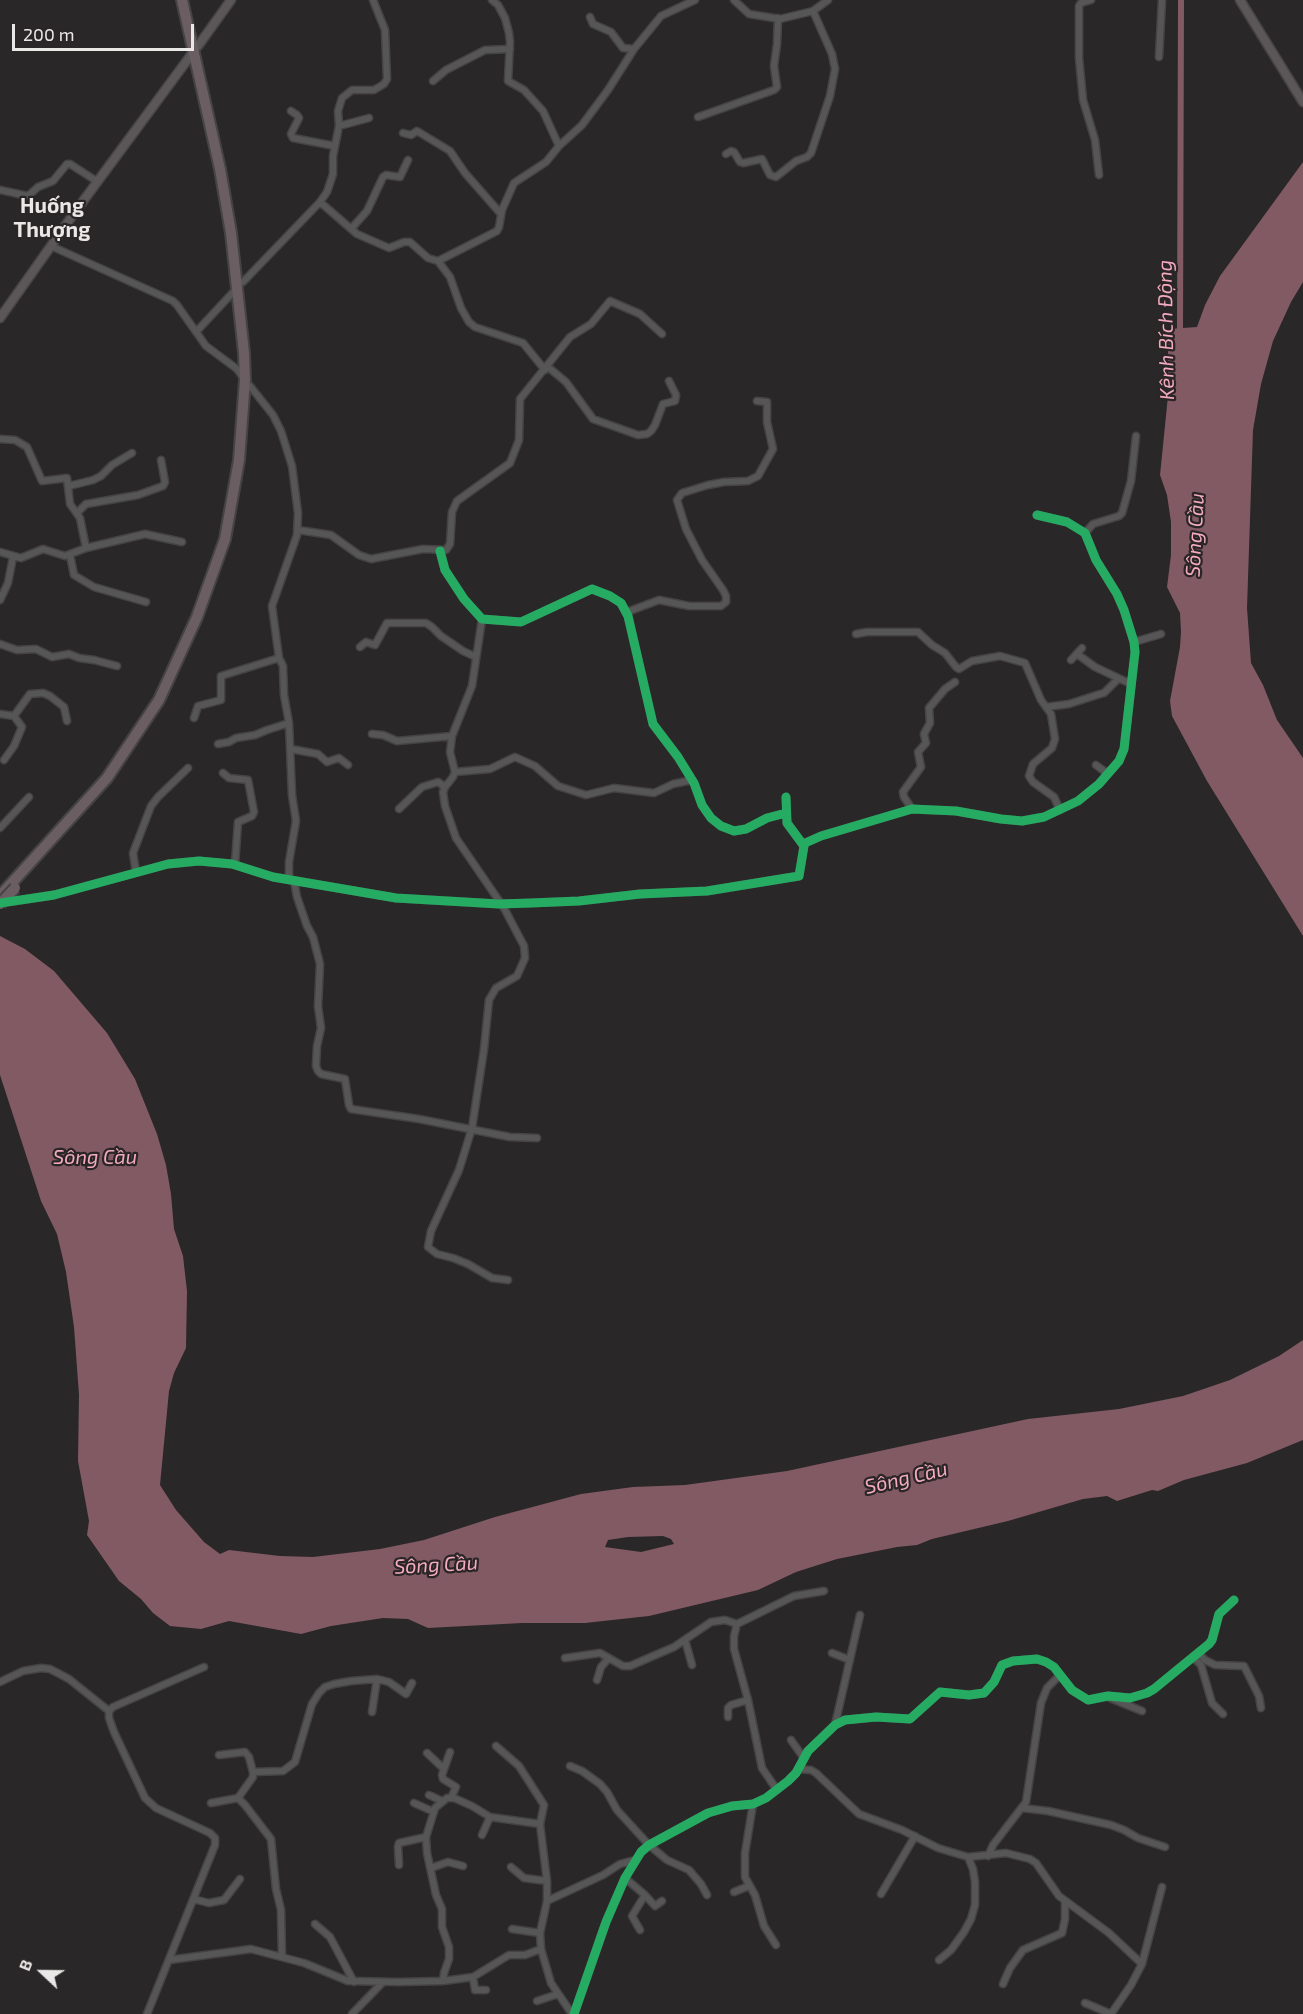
<!DOCTYPE html>
<html>
<head>
<meta charset="utf-8">
<style>
  body { margin:0 }
  #map { position:relative; width:1303px; height:2014px; overflow:hidden; background:#292728; font-family:"Exo 2",sans-serif }
  canvas { display:block }
  .north { position:absolute; left:12px; top:1942px; width:60px; height:60px; -webkit-text-stroke:4px #2a2627; paint-order:stroke; rotate:292deg; font-size:16px; font-weight:700; line-height:24px; text-align:center; color:#eae7e7 }
  .north::after { content:''; display:block; margin:auto; width:21px; height:27px; background:#eae7e7; clip-path:polygon(50% 0,100% 100%,50% 72%,0 100%) }
  .scale { position:absolute; left:12px; top:24px; width:182px; height:27px; box-sizing:border-box; border:3px solid #eae7e7; border-top:0; padding-left:8px; font-size:18px; line-height:21px; white-space:nowrap; color:#eae7e7; -webkit-text-stroke:4px #2a2627; paint-order:stroke }
</style>
</head>
<body>
<div id="map">
<canvas width="1303" height="2014"></canvas>
<div class="north">B</div>
<div class="scale">200 m</div>
</div>
<script>
const ctx = document.querySelector('canvas').getContext('2d');
ctx.lineJoin = 'round';
function paint(path, color) {
  ctx.fillStyle = color;
  ctx.fill(path, 'evenodd');
}
function shape(rows) {
  const path = new Path2D();
  for (const r of rows) {
    path.moveTo(r[0], r[1]);
    for (let i = 2; i < r.length; i += 2) path.lineTo(r[i], r[i + 1]);
  }
  return path;
}
function strokePath(path, color, width, dash) {
  ctx.strokeStyle = color;
  ctx.lineWidth = width;
  ctx.lineCap = dash ? 'butt' : 'round';
  ctx.setLineDash(dash || []);
  ctx.stroke(path);
}
function drawText(font, color, halo, rows, align = 'center') {
  ctx.font = font + ' "Exo 2",sans-serif';
  ctx.lineWidth = 4.5;
  ctx.setLineDash([]);
  ctx.textBaseline = 'middle';
  ctx.strokeStyle = halo;
  ctx.fillStyle = color;
  for (const [text, x, y, turn = 0] of rows) {
    ctx.save();
    ctx.translate(x, y);
    ctx.rotate((+turn || 0) * Math.PI / 180);
    ctx.textAlign = isNaN(turn) ? turn : align;
    if (halo) ctx.strokeText(text, 0, 0);
    ctx.fillText(text, 0, 0);
    ctx.restore();
  }
}
paint(shape([
  [1303,162,1303,282,1291,302,1273,341,1261,384,1253,430,1247,608,1251,663,1263,685,1277,720,1303,758,1303,936,1207,781,1172,716,1170,701,1180,647,1181,632,1180,613,1167,587,1171,555,1171,522,1167,495,1160,475,1168,396,1168,329,1197,327,1205,305,1220,276],
  [0,936,25,949,54,971,107,1033,135,1079,157,1134,166,1165,171,1194,174,1229,183,1256,187,1291,186,1348,174,1373,169,1391,160,1485,176,1510,204,1542,220,1554,229,1550,280,1556,313,1557,380,1549,424,1540,495,1517,581,1494,633,1487,685,1485,787,1471,1028,1419,1119,1409,1183,1396,1230,1380,1279,1356,1303,1340,1303,1440,1247,1463,1184,1480,1158,1491,1152,1490,1117,1501,1107,1496,1083,1499,1008,1521,932,1539,917,1545,897,1547,837,1559,796,1572,758,1590,649,1616,585,1623,522,1623,428,1628,408,1619,383,1618,331,1626,301,1634,229,1621,201,1629,170,1626,153,1613,141,1599,119,1581,87,1535,89,1521,78,1461,79,1395,74,1327,66,1272,57,1234,41,1201,0,1075],
  [663,1536,671,1539,674,1544,641,1552,605,1547,608,1540,628,1537]
]), '#815a64');
strokePath(shape([
  [1180,334,1181,0]
]), '#815a64', 6);
const street = shape([
  [492,0,498,5,505,18,509,33,510,42,508,81,524,90,543,111,559,146],
  [734,0,749,14,780,19,813,11,828,0],
  [1091,0,1081,3,1079,6,1079,58,1083,100,1095,140,1099,175],
  [590,17,593,24,611,32,623,48,634,49,661,16,695,0],
  [1159,57,1162,0],
  [433,81,446,70,485,50,510,49],
  [291,111,297,115,299,118,291,134,293,138,335,146],
  [698,117,774,90,777,87,774,66,777,44,778,18],
  [339,126,369,118],
  [403,133,411,135,417,131,450,151,465,173,501,214],
  [726,154,731,151,734,152,740,162,743,163,762,159,770,175,776,177,796,161,807,157,811,153,830,96,835,69,832,54,813,11],
  [0,190,28,196,38,187,53,181,67,164,70,164,98,182],
  [320,202,357,234,389,248,404,242,410,242,428,258,438,261,450,277,461,308,469,322,475,327,523,343,545,370],
  [351,229,367,211,383,177,386,175,400,177,408,160],
  [51,246,173,301,177,305,206,346,237,369,244,379],
  [438,261,497,231,499,227,502,210,514,183,546,162,559,146,582,125,608,90,634,49],
  [243,282,320,202,327,192,333,174,333,156,339,126,338,111,342,98,352,90,374,90,384,84,387,79,385,30,373,0],
  [196,332,237,288],
  [548,367,566,382,593,419,638,435,647,434,651,431,655,425,663,404,675,401,676,395,669,381],
  [250,386,273,415,281,431,292,466,298,513,297,535,272,606,279,658,283,666,284,695,289,723,292,795,296,821,289,862,289,880],
  [0,439,15,440,27,447,42,481,67,478,70,504,80,518,86,548],
  [69,486,93,480,101,476,112,465,132,453],
  [77,513,86,504,138,495,163,486,165,482,161,460],
  [298,530,331,535,359,555,371,559,423,549,446,550,450,544,452,512,457,501,510,463,519,440,520,399,570,337,591,324,610,301,640,314,662,334],
  [1085,533,1093,524,1119,516,1122,513,1131,481,1136,436],
  [440,551,445,570,464,599,482,619,521,622,592,589,610,596,621,603,628,616,653,724,678,757,694,783,702,805,711,818,721,826,734,831,746,829,767,818,786,813],
  [0,552,21,558,43,549,65,556,86,548,145,534,182,542],
  [70,555,74,575,94,587,146,602],
  [0,600,8,583,13,557],
  [627,612,659,600,689,606,721,606,726,602,726,596,723,590,702,560,686,529,677,500,682,493,708,485,724,482,748,481,758,476,773,449,767,422,767,402,757,401],
  [482,619,472,686,452,736,450,752,455,772,453,777,445,787,443,792,445,806,456,838,504,908,524,946,525,958,517,976,496,988,489,1000,484,1049,472,1128,459,1170,431,1231,428,1247,437,1254,453,1258,468,1264,492,1278,508,1280],
  [856,634,867,632,918,632,932,645,945,653,956,667,959,669,972,661,1000,656,1025,663,1041,700,1051,714,1055,739,1052,748,1033,764,1029,776,1033,782,1054,797,1060,810],
  [1134,642,1161,634],
  [0,644,17,650,36,649,52,657,69,654,79,658,94,660,117,666],
  [360,647,366,642,375,645,387,623,426,623,432,627,441,636,463,651,476,657],
  [1077,654,1095,667,1131,684],
  [1071,660,1082,648],
  [1046,707,1069,704,1100,694,1104,693,1118,679],
  [0,714,14,716,22,727,14,746,4,760],
  [14,716,30,694,43,693,50,696,64,707,67,721],
  [194,718,198,706,221,700,221,676,279,658],
  [372,734,383,735,397,741,452,736],
  [218,744,229,742,236,738,255,735,267,730,289,723],
  [291,749,318,754,327,762,339,758,348,765],
  [1096,765,1108,774],
  [455,772,490,769,515,757,535,766,558,786,586,795,614,788,654,793,673,784,692,780],
  [223,773,229,778,248,780,254,812,252,816,238,822,235,864],
  [399,809,422,787,438,782,445,787],
  [912,809,904,797,903,792,921,767,918,752,926,743,924,734,930,723,929,708,945,689,955,682],
  [0,828,29,797],
  [803,844,821,836,912,809,956,811,1001,819,1022,821,1044,817,1078,801,1099,784,1119,761,1124,749,1135,652,1134,642,1124,610,1117,594,1096,560,1085,533,1067,522,1037,515],
  [136,872,133,853,151,806,158,797,188,768],
  [294,881,297,897,307,926,313,937,320,964,318,1006,321,1028,317,1046,316,1066,318,1071,321,1074,345,1079,349,1105,351,1109,419,1119,510,1137,537,1138],
  [2,903,54,895,168,864,199,861,232,864,273,877,396,898,499,904,531,903,579,901,640,894,707,891,799,876,804,846,787,823,786,797],
  [737,1624,734,1636,734,1649,748,1700,762,1768,777,1790],
  [685,1640,692,1665],
  [832,1653,850,1660],
  [1199,1654,1205,1660,1215,1665,1244,1666,1259,1696,1261,1708],
  [565,1658,600,1653,623,1666,630,1666,674,1647,711,1622,725,1620,737,1624,794,1596,824,1591],
  [1194,1658,1201,1665,1212,1703,1223,1714],
  [597,1680,601,1667,609,1658],
  [0,1682,23,1671,41,1668,50,1669,69,1679,109,1711,109,1718,114,1732,145,1798,156,1808,210,1833,215,1838,215,1845,147,2014],
  [1110,1698,1142,1711],
  [109,1711,113,1707,204,1667],
  [372,1712,377,1679],
  [728,1717,728,1708,731,1705,748,1700],
  [835,1725,860,1615],
  [791,1740,803,1757],
  [496,1746,519,1766,544,1805,540,1824,547,1881,547,1901,540,1933,541,1949,551,1983,572,2014],
  [450,1752,442,1775,443,1779,456,1787,451,1798],
  [427,1753,444,1769],
  [219,1755,245,1752,249,1757,253,1772,253,1777,238,1798],
  [570,1766,582,1771,600,1784,607,1792,617,1810,649,1845,667,1860,689,1870,701,1884,707,1895],
  [799,1769,811,1770,816,1773,859,1814,902,1830,938,1848,968,1857,1006,1853,1030,1859,1036,1863,1059,1896,1109,1933,1142,1964],
  [253,1772,283,1771,295,1762,312,1704,319,1693,325,1687,334,1684,351,1681,377,1679,389,1682,406,1694,412,1683],
  [429,1795,442,1801],
  [211,1803,238,1798,245,1805,271,1839,276,1889,281,1910,282,1957],
  [414,1803,434,1812],
  [753,1804,745,1853,745,1877,755,1895,764,1926,776,1945],
  [1022,1808,1048,1811,1111,1825,1124,1830,1138,1838,1165,1847],
  [482,1835,490,1817],
  [988,1856,993,1845,1026,1802,1041,1703,1047,1688,1060,1675],
  [399,1865,398,1847,399,1843,426,1837],
  [511,1867,524,1878,547,1881],
  [431,1868,448,1862,463,1866],
  [625,1878,645,1895,632,1916,640,1930],
  [734,1892,749,1886],
  [881,1894,915,1836],
  [645,1895,655,1906,662,1901],
  [193,1899,209,1903,224,1900,240,1879],
  [547,1901,603,1875,620,1864,635,1860],
  [315,1924,330,1937,354,1982],
  [512,1929,540,1933],
  [169,1960,251,1949,304,1963,348,1981,399,1982,443,1981,473,1977,509,1955,525,1955,541,1949],
  [939,1960,951,1950,964,1932,971,1919,975,1905,975,1882,973,1869,968,1857],
  [473,1977,475,1990,486,1990],
  [443,1981,444,1973,449,1959,449,1947,442,1927,442,1909,436,1895,427,1853,426,1837,435,1808,447,1798,454,1798,472,1806,490,1817,540,1824],
  [1003,1984,1010,1968,1023,1950,1062,1933,1065,1919,1065,1901],
  [537,2001,558,1994],
  [1085,2003,1111,2014],
  [352,2014,383,1982],
  [574,2014,606,1922,625,1878,641,1852,649,1845,708,1813,732,1806,753,1804,766,1798,788,1781,796,1773,808,1751,835,1725,845,1720,876,1717,910,1719,940,1692,969,1695,984,1693,994,1682,1002,1665,1013,1661,1037,1659,1046,1662,1054,1667,1072,1690,1088,1700,1108,1696,1130,1698,1147,1693,1154,1689,1209,1644,1212,1640,1219,1614,1234,1600],
  [1111,2014,1131,1985,1142,1964,1162,1887]
]);
const secondary = shape([
  [1240,0,1303,102],
  [198,46,231,0],
  [0,318,75,212,194,51]
]);
const highway = shape([
  [0,896,107,778,159,700,197,617,225,539,239,460,245,380,244,353,231,233,220,169,182,0]
]);
strokePath(street, '#454344', 9);
strokePath(secondary, '#454344', 11);
strokePath(highway, '#454344', 14);
strokePath(street, '#575656', 6);
strokePath(secondary, '#5b5658', 8);
strokePath(highway, '#6a5e63', 10);
const highwayBridge = shape([
  [0,904,15,888]
]);
strokePath(highwayBridge, '#454344', 14, []);
strokePath(highwayBridge, '#6a5e63', 10);
strokePath(shape([
  [440,551,445,570,464,599,482,619,521,622,592,589,610,596,621,603,628,616,653,724,678,757,694,783,702,805,711,818,721,826,734,831,746,829,767,818,786,813],
  [803,844,821,836,912,809,956,811,1001,819,1022,821,1044,817,1078,801,1099,784,1119,761,1124,749,1135,652,1134,642,1124,610,1117,594,1096,560,1085,533,1067,522,1037,515],
  [0,903,54,895,168,864,199,861,232,864,273,877,396,898,499,904,531,903,579,901,640,894,707,891,799,876,804,846,787,823,786,797],
  [574,2014,606,1922,625,1878,641,1852,649,1845,708,1813,732,1806,753,1804,766,1798,788,1781,796,1773,808,1751,835,1725,845,1720,876,1717,910,1719,940,1692,969,1695,984,1693,994,1682,1002,1665,1013,1661,1037,1659,1046,1662,1054,1667,1072,1690,1088,1700,1108,1696,1130,1698,1147,1693,1154,1689,1209,1644,1212,1640,1219,1614,1234,1600]
]), '#26ab63', 9);
drawText('italic 20px', '#f4abbf', '#2a2627', [
  ["Kênh Bích Động",1166,330,-91],
  ["Sông Cầu",1195,535,-87],
  ["Sông Cầu",95,1157],
  ["Sông Cầu",906,1478,-13],
  ["Sông Cầu",436,1565,-3]
]);
drawText('bold 21px', '#eae7e7', '#2a2627', [
  ["Huống",52,206],
  ["Thượng",52,230]
]);
</script>
</body>
</html>
